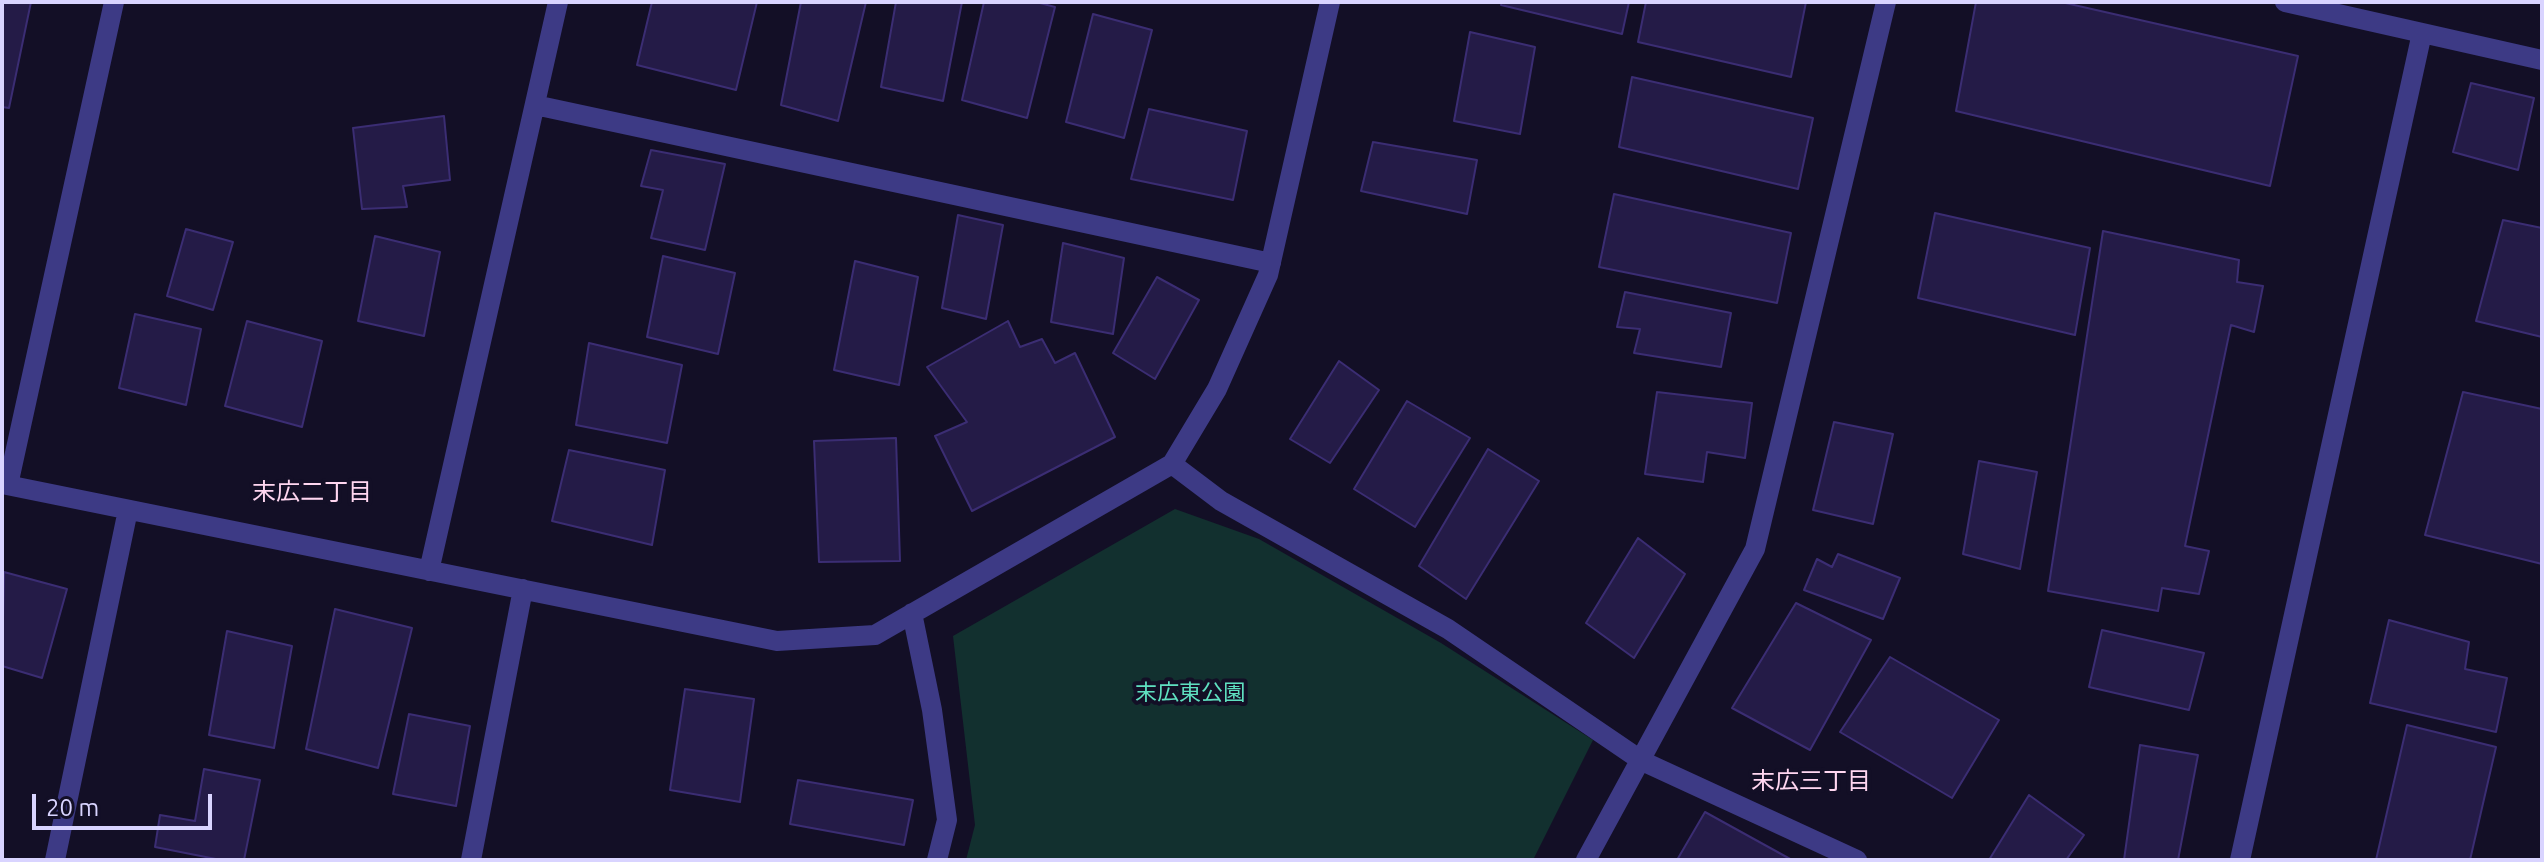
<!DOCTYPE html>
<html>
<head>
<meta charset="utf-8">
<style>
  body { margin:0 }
  #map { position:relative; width:2544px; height:862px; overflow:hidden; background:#130f26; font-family:Ubuntu,sans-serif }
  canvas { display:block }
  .frame { position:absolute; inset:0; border:4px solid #d9d4ff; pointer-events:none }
  .scale { position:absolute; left:32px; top:794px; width:180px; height:36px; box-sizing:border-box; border:4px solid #d9d4ff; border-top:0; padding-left:10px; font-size:24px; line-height:28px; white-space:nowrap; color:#d9d4ff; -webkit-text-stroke:6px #130f26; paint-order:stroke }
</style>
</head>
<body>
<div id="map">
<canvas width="2544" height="862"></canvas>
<div class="frame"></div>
<div class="scale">20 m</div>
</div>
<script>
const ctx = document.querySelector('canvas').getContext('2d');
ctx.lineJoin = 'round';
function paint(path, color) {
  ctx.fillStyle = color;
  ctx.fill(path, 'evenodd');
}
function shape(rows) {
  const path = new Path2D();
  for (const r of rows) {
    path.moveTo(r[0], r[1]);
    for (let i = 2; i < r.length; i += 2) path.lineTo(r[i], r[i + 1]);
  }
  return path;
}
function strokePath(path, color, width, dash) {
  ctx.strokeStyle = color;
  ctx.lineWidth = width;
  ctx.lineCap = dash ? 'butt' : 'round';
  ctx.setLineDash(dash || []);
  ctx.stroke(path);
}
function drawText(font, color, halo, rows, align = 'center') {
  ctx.font = font + ' Ubuntu,"Noto Sans JP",sans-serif';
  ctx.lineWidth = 8;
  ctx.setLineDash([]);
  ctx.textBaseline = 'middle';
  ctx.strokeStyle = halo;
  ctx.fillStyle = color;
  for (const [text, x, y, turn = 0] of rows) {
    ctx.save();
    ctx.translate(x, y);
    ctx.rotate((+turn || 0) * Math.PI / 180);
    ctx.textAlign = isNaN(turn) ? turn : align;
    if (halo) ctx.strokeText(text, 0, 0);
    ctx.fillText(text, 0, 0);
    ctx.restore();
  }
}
paint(shape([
  [1175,509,1259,539,1441,643,1593,740,1533,860,966,860,975,825,953,636]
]), '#12302f');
const building = shape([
  [2,2,31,2,9,108,2,107,2,2],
  [652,2,757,2,736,90,637,65,652,2],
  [801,2,866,2,838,121,781,105,801,2],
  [896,2,962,2,943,101,881,87,896,2],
  [984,2,1036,2,1055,7,1027,118,962,100,984,2],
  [1502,2,1629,2,1622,34,1501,5,1502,2],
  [1646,2,1806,2,1791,77,1638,42,1646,2],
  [1976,2,2061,2,2298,56,2270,186,1956,111,1976,2],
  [1093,14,1152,30,1124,138,1066,122,1093,14],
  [1470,32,1535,47,1520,134,1454,121,1470,32],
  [1632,77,1813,118,1798,189,1619,147,1632,77],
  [2471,83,2534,98,2518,170,2453,152,2471,83],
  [1149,109,1247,131,1233,200,1131,179,1149,109],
  [444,116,450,180,403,186,407,207,362,209,353,128,444,116],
  [1373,142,1477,160,1467,214,1361,191,1373,142],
  [651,150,725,164,705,250,651,238,663,190,641,186,651,150],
  [1614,194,1791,233,1777,303,1599,267,1614,194],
  [1935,213,2090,248,2075,335,1918,298,1935,213],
  [958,215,1003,225,986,319,942,308,958,215],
  [2503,220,2542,228,2542,337,2476,321,2503,220],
  [186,229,233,242,213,310,167,296,186,229],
  [2103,231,2239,260,2237,282,2263,286,2254,332,2231,325,2185,546,2209,551,2199,594,2162,588,2158,611,2048,591,2103,231],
  [375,236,440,252,424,336,358,321,375,236],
  [1063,243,1124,258,1113,334,1051,322,1063,243],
  [663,256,735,273,718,354,647,337,663,256],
  [855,261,918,277,899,385,834,370,855,261],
  [1157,277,1199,300,1155,379,1113,353,1157,277],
  [1625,292,1731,313,1721,367,1634,353,1640,329,1617,327,1625,292],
  [135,314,201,329,186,405,119,388,135,314],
  [247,321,322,341,302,427,225,406,247,321],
  [1008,321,1020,347,1042,339,1055,363,1075,353,1115,437,972,511,935,436,967,422,927,367,1008,321],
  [589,343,682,365,667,443,576,425,589,343],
  [1339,361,1379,390,1330,463,1290,439,1339,361],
  [1657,392,1752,403,1745,458,1707,452,1703,482,1645,474,1657,392],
  [2463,392,2542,409,2542,564,2425,535,2463,392],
  [1407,401,1470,438,1415,527,1354,489,1407,401],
  [1834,422,1893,434,1873,524,1813,510,1834,422],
  [896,438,900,561,819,562,814,441,896,438],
  [1488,449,1539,481,1466,599,1419,566,1488,449],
  [569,450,665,470,652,545,552,521,569,450],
  [1979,461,2037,472,2020,569,1963,554,1979,461],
  [1638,538,1685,574,1634,658,1586,623,1638,538],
  [1838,554,1900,578,1883,619,1804,590,1817,559,1832,567,1838,554],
  [4,572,67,589,42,678,2,666,4,572],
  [1796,603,1871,640,1810,750,1732,708,1796,603],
  [335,609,412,628,378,768,306,749,335,609],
  [2389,620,2469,642,2465,669,2507,678,2496,732,2370,703,2389,620],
  [2102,630,2204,653,2189,710,2089,687,2102,630],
  [227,631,292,646,274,748,209,735,227,631],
  [1890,657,1999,720,1952,798,1840,732,1890,657],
  [685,689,754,699,740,802,670,790,685,689],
  [409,714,470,726,456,806,393,794,409,714],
  [2407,725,2496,747,2470,860,2376,860,2407,725],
  [2140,745,2198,755,2178,860,2124,860,2140,745],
  [204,769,260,780,244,860,221,860,155,847,160,815,195,821,204,769],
  [798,780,913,800,904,845,790,824,798,780],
  [2029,795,2084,835,2066,860,1989,860,2029,795],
  [1705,812,1792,860,1677,860,1705,812]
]);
paint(building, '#241b47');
strokePath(building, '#3b2d73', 2);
strokePath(shape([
  [2285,2,2542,60],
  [535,105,1271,263],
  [1172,464,1221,501,1448,629,1642,761,1857,860],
  [2,484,777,641,875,635,1172,464,1217,389,1268,275,1330,2],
  [8,485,114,2],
  [429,571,558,2],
  [912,613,932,710,947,820,937,860],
  [55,860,128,510],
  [471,860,523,589],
  [1586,860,1755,549,1886,2],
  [2240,860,2422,33]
]), '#3d3a85', 20);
drawText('22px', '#5fe0c0', '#130f26', [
  ["末広東公園",1190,693]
]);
drawText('24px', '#ffd6f0', '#130f26', [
  ["末広二丁目",312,492],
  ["末広三丁目",1811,781]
]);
</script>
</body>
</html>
